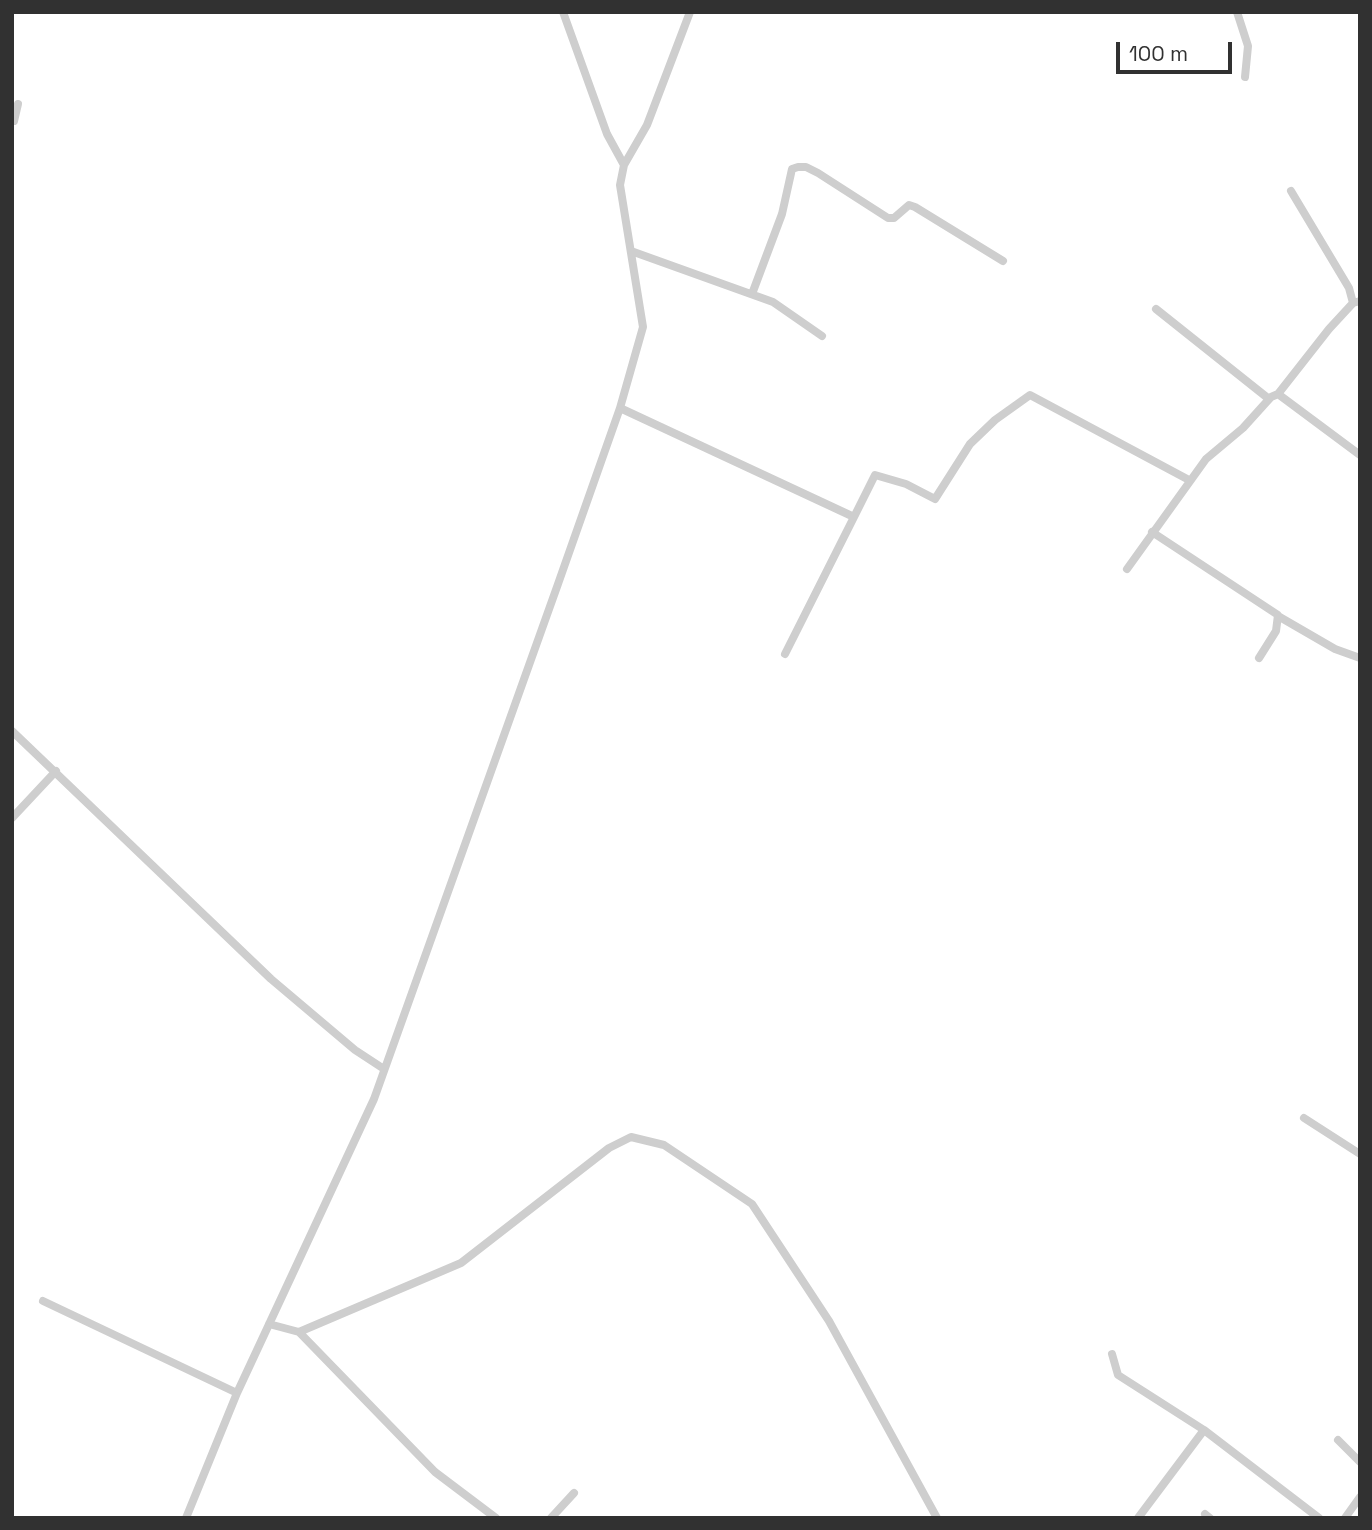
<!DOCTYPE html>
<html>
<head>
<meta charset="utf-8">
<style>
  body { margin:0 }
  #map { position:relative; width:1372px; height:1530px; overflow:hidden; background:#fff; font-family:"Space Grotesk",sans-serif }
  canvas { display:block }
  .frame { position:absolute; inset:0; border:14px solid #313131; pointer-events:none }
  .scale { position:absolute; left:1116px; top:42px; width:116px; height:32px; box-sizing:border-box; border:4px solid #313131; border-top:0; padding-left:9px; font-size:21px; line-height:24px; white-space:nowrap; color:#313131; -webkit-text-stroke:5px #fff; paint-order:stroke }
</style>
</head>
<body>
<div id="map">
<canvas width="1372" height="1530"></canvas>
<div class="frame"></div>
<div class="scale">100 m</div>
</div>
<script>
const ctx = document.querySelector('canvas').getContext('2d');
ctx.lineJoin = 'round';
function shape(rows) {
  const path = new Path2D();
  for (const r of rows) {
    path.moveTo(r[0], r[1]);
    for (let i = 2; i < r.length; i += 2) path.lineTo(r[i], r[i + 1]);
  }
  return path;
}
function strokePath(path, color, width, dash) {
  ctx.strokeStyle = color;
  ctx.lineWidth = width;
  ctx.lineCap = dash ? 'butt' : 'round';
  ctx.setLineDash(dash || []);
  ctx.stroke(path);
}
strokePath(shape([
  [1237,12,1248,46,1245,77],
  [14,121,18,104],
  [624,165,647,125,690,12],
  [1291,191,1349,288,1353,303],
  [631,251,773,302,822,336],
  [752,294,782,214,792,169,798,167,806,167,818,173,888,218,894,218,909,205,915,207,1003,261],
  [1156,309,1269,399],
  [1278,394,1329,329,1353,303,1360,301],
  [620,408,854,517,875,475,906,484,935,499,970,444,995,420,1030,395,1189,480],
  [1152,532,1278,615,1276,631,1259,658],
  [1127,569,1206,459,1243,428,1271,397,1278,394,1360,455],
  [1278,616,1335,649,1360,658],
  [785,654,854,517],
  [12,731,271,979,355,1050,384,1069],
  [12,818,56,771],
  [1304,1118,1360,1154],
  [43,1301,237,1393],
  [269,1324,299,1332,461,1263,609,1148,631,1137,664,1145,752,1204,829,1321,937,1518],
  [299,1332,435,1472,496,1518],
  [1112,1354,1118,1375,1204,1430],
  [1338,1440,1360,1462],
  [1205,1514,1210,1518],
  [186,1518,237,1393,374,1099,558,584,620,408,643,327,620,185,624,165,607,134,563,12],
  [551,1518,574,1493],
  [1138,1518,1204,1430,1319,1518],
  [1345,1518,1360,1497]
]), '#cecece', 8);
</script>
</body>
</html>
